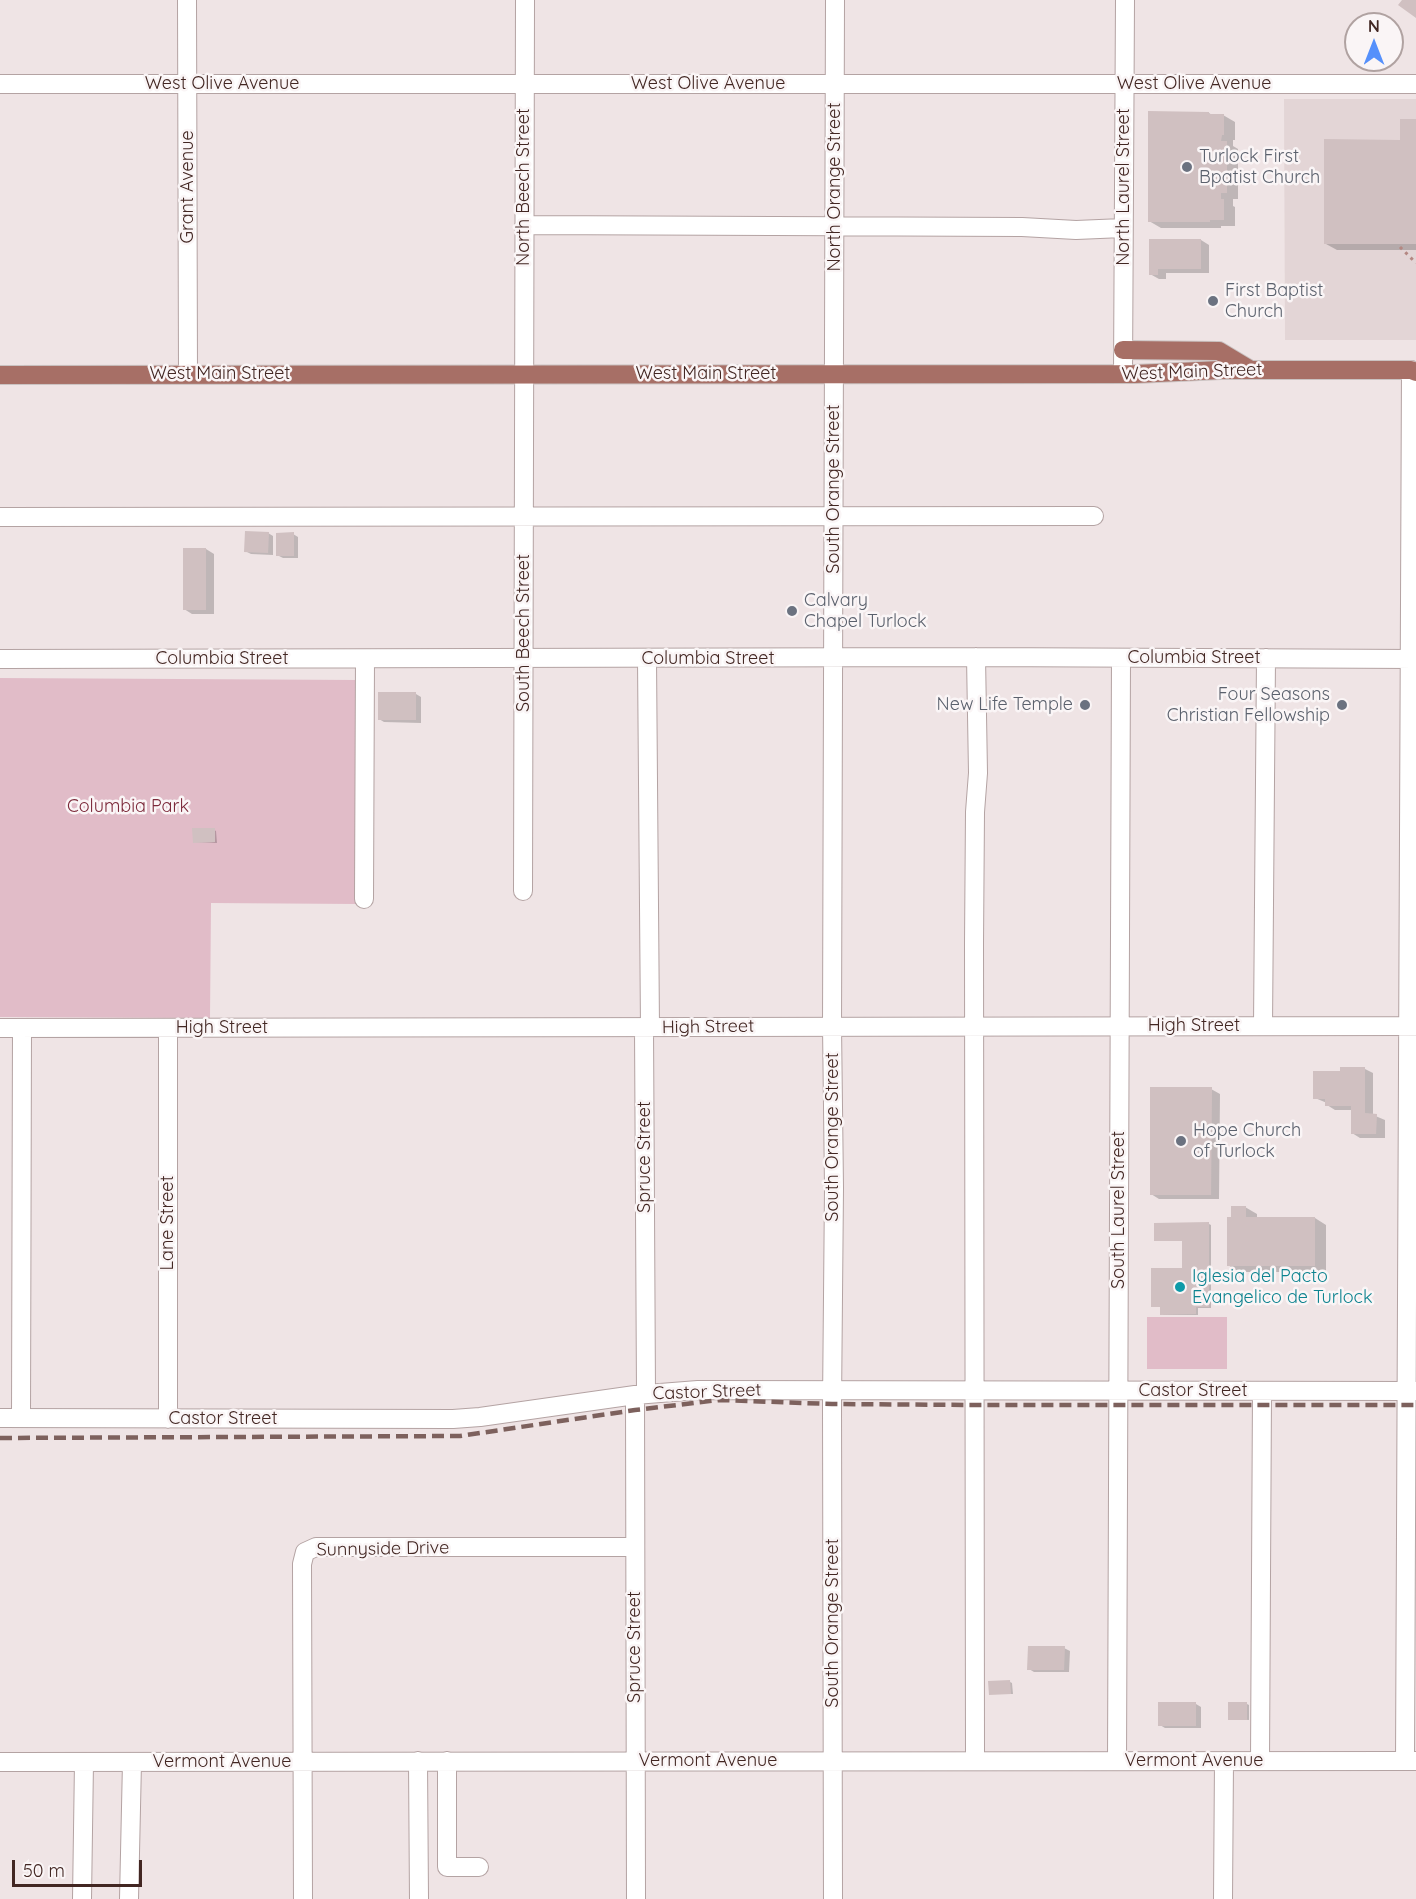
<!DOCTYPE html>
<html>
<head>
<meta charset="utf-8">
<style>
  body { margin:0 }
  #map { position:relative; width:1416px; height:1899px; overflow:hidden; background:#efe4e5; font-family:Quicksand,sans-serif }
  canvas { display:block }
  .north { position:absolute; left:1344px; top:12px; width:60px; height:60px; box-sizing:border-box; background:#faf5f6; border:2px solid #b0a2a1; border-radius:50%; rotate:0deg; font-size:16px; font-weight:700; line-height:24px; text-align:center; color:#422622 }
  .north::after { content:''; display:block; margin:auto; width:21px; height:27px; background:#5590fb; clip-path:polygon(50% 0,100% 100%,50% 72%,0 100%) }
  .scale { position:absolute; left:12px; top:1860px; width:130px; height:27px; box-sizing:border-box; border:3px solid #422622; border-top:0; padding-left:8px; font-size:18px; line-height:21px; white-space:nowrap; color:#422622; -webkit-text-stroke:4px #faf5f6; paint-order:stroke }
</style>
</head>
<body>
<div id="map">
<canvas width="1416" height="1899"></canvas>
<div class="north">N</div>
<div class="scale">50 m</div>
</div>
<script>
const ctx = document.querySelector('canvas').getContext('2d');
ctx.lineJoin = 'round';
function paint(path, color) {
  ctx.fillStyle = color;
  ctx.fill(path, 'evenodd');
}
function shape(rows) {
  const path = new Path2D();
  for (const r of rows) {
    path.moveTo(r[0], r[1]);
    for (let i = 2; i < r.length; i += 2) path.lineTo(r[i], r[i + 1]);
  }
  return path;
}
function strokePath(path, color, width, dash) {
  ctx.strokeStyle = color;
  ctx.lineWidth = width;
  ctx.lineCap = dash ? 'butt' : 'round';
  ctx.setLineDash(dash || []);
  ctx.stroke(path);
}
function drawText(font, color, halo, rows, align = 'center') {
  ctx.font = font + ' Quicksand,sans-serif';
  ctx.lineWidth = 5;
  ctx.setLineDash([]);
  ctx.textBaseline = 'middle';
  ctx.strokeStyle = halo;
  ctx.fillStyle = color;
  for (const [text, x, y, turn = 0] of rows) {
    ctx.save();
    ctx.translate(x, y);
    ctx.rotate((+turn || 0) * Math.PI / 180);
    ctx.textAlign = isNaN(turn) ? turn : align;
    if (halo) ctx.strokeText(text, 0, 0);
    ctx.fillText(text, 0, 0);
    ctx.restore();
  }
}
paint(shape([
  [1284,99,1416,99,1416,340,1285,340]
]), '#e3d5d6');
paint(shape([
  [0,678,357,680,356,904,211,903,210,1018,0,1017],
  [1147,1317,1227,1317,1227,1369,1147,1369]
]), '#e1bcc8');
paint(shape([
  [1209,113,1212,115,1223,115,1235,122,1235,140,1233,140,1233,146,1238,149,1238,199,1233,199,1233,206,1235,207,1235,226,1221,226,1221,228,1161,228,1149,221],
  [1416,120,1416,250,1337,250,1326,244],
  [1201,240,1209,245,1209,273,1166,273,1166,279,1159,279,1150,274],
  [268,533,273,536,273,555,251,554,245,551],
  [293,534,298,537,298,558,283,558,277,555],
  [206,549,214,554,214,614,192,614,184,609],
  [416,694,421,697,421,723,384,722,379,719],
  [214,830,216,831,217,843,194,842],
  [1365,1069,1373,1073,1373,1115,1385,1120,1385,1138,1360,1138,1352,1133,1352,1110,1335,1110,1327,1105,1327,1103,1315,1098,1342,1073],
  [1211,1089,1220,1094,1219,1199,1159,1199,1151,1194],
  [1245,1207,1257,1214,1257,1218,1315,1218,1326,1225,1326,1272,1239,1272,1228,1265],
  [1209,1224,1211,1225,1211,1308,1198,1308,1198,1315,1164,1315,1161,1314,1161,1307,1152,1306,1183,1269,1183,1241,1155,1240],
  [1064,1648,1070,1651,1069,1672,1034,1672,1029,1669],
  [1010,1682,1012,1683,1013,1694,990,1694],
  [1196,1704,1201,1707,1201,1728,1165,1728,1160,1725],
  [1247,1704,1249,1705,1249,1720,1230,1719]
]), '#0003');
paint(shape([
  [1402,0,1416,0,1416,18,1398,5],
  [1148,111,1209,112,1209,114,1224,114,1224,135,1222,135,1221,141,1227,141,1227,193,1221,193,1221,199,1224,199,1224,220,1210,220,1210,222,1148,222],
  [1400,119,1416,119,1416,244,1324,244,1324,139,1400,140],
  [1149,239,1201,239,1201,269,1158,269,1158,275,1149,275],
  [245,531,269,532,268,553,244,552],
  [294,532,294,556,276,556,276,533],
  [183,548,206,548,206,610,183,610],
  [378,692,416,692,416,720,378,720],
  [192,828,215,828,215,842,193,843],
  [1340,1067,1365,1067,1365,1113,1377,1114,1376,1134,1351,1134,1351,1106,1325,1106,1325,1099,1313,1099,1313,1071,1340,1071],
  [1150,1087,1212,1087,1211,1195,1150,1195],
  [1231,1206,1246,1206,1246,1217,1315,1217,1315,1266,1227,1266,1227,1217,1231,1217],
  [1209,1222,1209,1307,1196,1307,1196,1314,1160,1315,1160,1307,1151,1307,1151,1268,1182,1268,1182,1241,1154,1241,1154,1223],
  [1028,1646,1065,1646,1064,1670,1027,1670],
  [1010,1680,1011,1694,989,1695,988,1681],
  [1158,1702,1196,1702,1196,1726,1158,1726],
  [1228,1702,1247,1702,1247,1720,1228,1720]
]), '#d0c0c1');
const minor = shape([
  [187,0,188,374],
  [0,84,1416,84],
  [524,225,1022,227,1076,230,1123,228],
  [1123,374,1125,0],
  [0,517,1094,516],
  [0,659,976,657,1416,659],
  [647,659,650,1028],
  [523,891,525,0],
  [364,899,365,659],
  [1263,1026,1266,658],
  [0,1028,1416,1026],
  [644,1028,646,1394],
  [635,1395,636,1899],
  [0,1418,453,1419,480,1417,635,1395,698,1390,1416,1391],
  [21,1418,22,1028],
  [168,1419,168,1028],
  [418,1761,419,1899],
  [447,1761,447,1867,479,1867],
  [975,1761,974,943,975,812,978,773,976,657],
  [1117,1761,1121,658],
  [1260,1761,1262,1392],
  [1405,1761,1411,370],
  [0,1762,1416,1761],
  [82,1899,84,1762],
  [129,1899,132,1762],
  [303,1899,302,1564,305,1552,316,1547,634,1547],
  [833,1899,832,1404,834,1188,832,1026,835,0],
  [1223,1899,1224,1761]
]);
const major = shape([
  [1123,350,1219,351,1249,369],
  [0,375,1135,374,1221,370,1411,370,1416,372]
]);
strokePath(minor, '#b4a3a3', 20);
strokePath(major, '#cac2c1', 20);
strokePath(shape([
  [1400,247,1416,263]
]), '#b48782', 3, [3, 4.5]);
strokePath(minor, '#fff', 18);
strokePath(major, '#a76f66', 18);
strokePath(shape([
  [0,1438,460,1436,635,1410,719,1400,832,1404,975,1405,1416,1405]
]), '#7d615d', 4.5, [12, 6]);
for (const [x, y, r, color] of [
  [1187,167,6,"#6b7280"],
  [1213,301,6,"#6b7280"],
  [792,611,6,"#6b7280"],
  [1085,705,6,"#6b7280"],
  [1342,705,6,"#6b7280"],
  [1181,1141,6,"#6b7280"],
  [1180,1287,6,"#0f9aa8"]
]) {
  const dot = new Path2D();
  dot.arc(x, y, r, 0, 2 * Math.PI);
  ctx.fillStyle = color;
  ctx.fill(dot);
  strokePath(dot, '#faf5f6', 2);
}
drawText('18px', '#422622', '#faf5f6', [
  ["West Olive Avenue",222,84],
  ["West Olive Avenue",708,84],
  ["West Olive Avenue",1194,84],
  ["Grant Avenue",188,187,-90],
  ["North Beech Street",524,187,-90],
  ["North Orange Street",835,187,-90],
  ["North Laurel Street",1124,187,-90],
  ["West Main Street",1192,372,-2],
  ["West Main Street",220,374],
  ["West Main Street",706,374],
  ["South Orange Street",834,489,-90],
  ["South Beech Street",524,633,-90],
  ["Columbia Street",1194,658],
  ["Columbia Street",222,659],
  ["Columbia Street",708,659],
  ["High Street",1194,1026],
  ["High Street",708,1027,-1],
  ["High Street",222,1028],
  ["South Orange Street",833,1137,-90],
  ["Spruce Street",645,1157,-90],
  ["South Laurel Street",1119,1210,-90],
  ["Lane Street",168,1223,-90],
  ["Castor Street",1193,1391],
  ["Castor Street",707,1392,-2],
  ["Castor Street",223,1419],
  ["Sunnyside Drive",383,1549,-1],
  ["South Orange Street",833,1623,-90],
  ["Spruce Street",635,1647,-90],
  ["Vermont Avenue",708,1761],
  ["Vermont Avenue",1194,1761],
  ["Vermont Avenue",222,1762]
]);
drawText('18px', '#5b616d', '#faf5f6', [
  ["Turlock First",1199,157],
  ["Bpatist Church",1199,178],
  ["First Baptist",1225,291],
  ["Church",1225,312],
  ["Calvary",804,601],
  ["Chapel Turlock",804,622],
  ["Four Seasons",1330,695,"right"],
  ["Christian Fellowship",1330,716,"right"],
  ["New Life Temple",1073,705,"right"],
  ["Hope Church",1193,1131],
  ["of Turlock",1193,1152]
], 'left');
drawText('18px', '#7c293a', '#faf5f6', [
  ["Columbia Park",128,807]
]);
drawText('18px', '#0d838f', '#faf5f6', [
  ["Iglesia del Pacto",1192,1277],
  ["Evangelico de Turlock",1192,1298]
], 'left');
</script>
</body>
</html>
